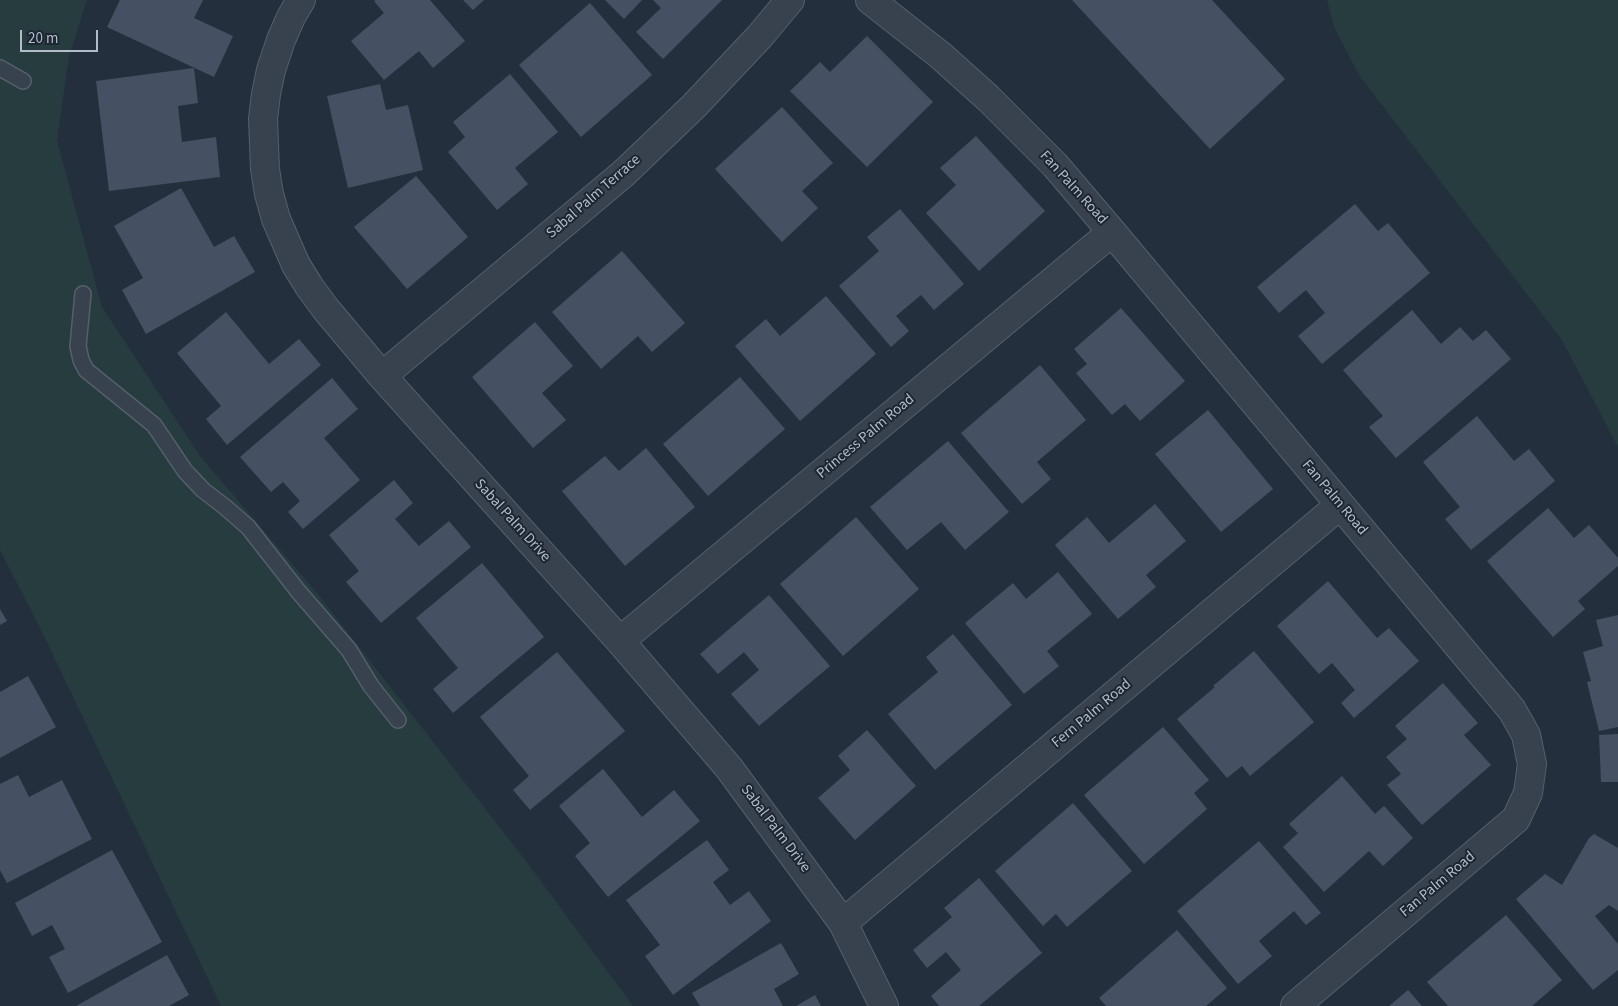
<!DOCTYPE html>
<html>
<head>
<meta charset="utf-8">
<style>
  body { margin:0 }
  #map { position:relative; width:1618px; height:1006px; overflow:hidden; background:#242f3e; font-family:"Source Sans 3",sans-serif }
  canvas { display:block }
  .scale { position:absolute; left:20px; top:30px; width:78px; height:22px; box-sizing:border-box; border:2px solid #b4bcc9; border-top:0; padding-left:6px; font-size:15px; line-height:18px; white-space:nowrap; color:#b4bcc9; -webkit-text-stroke:4px #1d2633; paint-order:stroke }
</style>
</head>
<body>
<div id="map">
<canvas width="1618" height="1006"></canvas>
<div class="scale">20 m</div>
</div>
<script>
const ctx = document.querySelector('canvas').getContext('2d');
ctx.lineJoin = 'round';
function paint(path, color) {
  ctx.fillStyle = color;
  ctx.fill(path, 'evenodd');
}
function shape(rows) {
  const path = new Path2D();
  for (const r of rows) {
    path.moveTo(r[0], r[1]);
    for (let i = 2; i < r.length; i += 2) path.lineTo(r[i], r[i + 1]);
  }
  return path;
}
function strokePath(path, color, width, dash) {
  ctx.strokeStyle = color;
  ctx.lineWidth = width;
  ctx.lineCap = dash ? 'butt' : 'round';
  ctx.setLineDash(dash || []);
  ctx.stroke(path);
}
function drawText(font, color, halo, rows, align = 'center') {
  ctx.font = font + ' "Source Sans 3",sans-serif';
  ctx.lineWidth = 4;
  ctx.setLineDash([]);
  ctx.textBaseline = 'middle';
  ctx.strokeStyle = halo;
  ctx.fillStyle = color;
  for (const [text, x, y, turn = 0] of rows) {
    ctx.save();
    ctx.translate(x, y);
    ctx.rotate((+turn || 0) * Math.PI / 180);
    ctx.textAlign = isNaN(turn) ? turn : align;
    if (halo) ctx.strokeText(text, 0, 0);
    ctx.fillText(text, 0, 0);
    ctx.restore();
  }
}
paint(shape([
  [0,0,87,0,69,56,57,141,102,307,200,456,317,593,526,861,633,1006,221,1006,42,632,0,550],
  [1327,0,1618,0,1618,447,1562,340,1359,75,1334,27]
]), '#263c3f');
paint(shape([
  [120,0,203,0,194,18,233,36,214,77,107,27],
  [376,0,430,0,465,41,433,68,419,51,384,80,351,41,384,13,374,1],
  [463,0,484,0,473,10],
  [605,0,642,0,624,19],
  [653,0,722,0,663,59,636,32,661,8],
  [1072,0,1212,0,1285,79,1210,149],
  [590,3,652,75,581,137,519,65],
  [867,36,933,102,867,167,790,91,820,62,830,72],
  [194,68,198,103,178,106,182,142,216,137,220,177,109,191,96,81],
  [510,74,558,132,515,168,528,184,497,210,448,152,465,137,453,122],
  [380,84,386,110,408,105,423,170,348,188,327,96],
  [782,107,833,163,802,191,818,208,782,242,715,169],
  [976,136,1045,211,979,271,926,213,956,185,940,168],
  [416,176,468,237,407,289,354,227],
  [181,188,214,247,234,236,255,272,146,334,122,290,143,278,114,226],
  [1355,204,1378,231,1388,223,1430,273,1322,364,1298,336,1325,313,1306,290,1279,313,1257,287],
  [900,209,964,284,934,310,921,295,896,316,909,331,891,347,839,286,879,251,867,237],
  [622,251,685,323,652,352,638,336,601,369,552,312],
  [826,296,876,354,800,421,735,346,766,319,780,336],
  [1121,308,1185,381,1140,421,1125,404,1112,415,1076,373,1087,364,1074,349],
  [1412,310,1441,344,1460,327,1473,341,1486,330,1511,359,1396,458,1369,427,1383,416,1343,370],
  [226,312,269,364,299,339,321,365,227,445,206,419,221,406,177,353],
  [535,322,573,366,542,393,566,420,533,448,472,377],
  [1040,365,1086,420,1037,462,1051,479,1022,504,961,433],
  [740,377,785,429,708,496,663,444],
  [332,378,358,409,324,438,360,480,303,529,288,512,300,501,283,482,271,492,240,457],
  [1208,410,1273,489,1221,532,1155,454],
  [1477,416,1514,461,1529,449,1555,481,1471,550,1445,519,1460,507,1423,462],
  [948,441,1009,512,965,550,941,522,907,550,870,507],
  [646,448,695,507,625,566,562,491,605,456,619,471],
  [394,480,413,503,395,519,419,546,449,521,471,547,381,623,346,582,359,571,329,535],
  [1155,504,1186,541,1146,575,1156,587,1118,619,1055,545,1087,517,1109,543],
  [1548,508,1574,538,1589,525,1618,558,1618,566,1578,601,1585,609,1553,637,1487,561],
  [856,517,919,589,843,656,780,584],
  [482,563,544,637,453,713,433,689,458,668,416,618],
  [1058,572,1092,614,1047,651,1059,666,1024,694,965,623,1013,583,1026,599],
  [1328,581,1377,638,1389,628,1419,661,1354,718,1341,703,1355,690,1332,663,1319,674,1277,626],
  [769,595,830,666,759,726,731,694,759,670,744,652,718,674,700,654],
  [0,609,7,621,0,625],
  [1618,615,1618,727,1599,731,1587,682,1591,681,1583,652,1603,646,1596,620],
  [953,634,1012,705,935,770,888,714,938,672,926,657],
  [1254,651,1314,722,1250,776,1242,766,1227,778,1177,719,1215,687,1213,686],
  [557,652,625,731,530,810,513,790,529,776,480,717],
  [28,676,56,727,0,758,0,692],
  [1443,683,1478,723,1464,735,1491,765,1422,825,1387,785,1401,774,1386,757,1407,739,1395,726],
  [1163,727,1209,780,1194,793,1207,809,1144,864,1084,795],
  [867,730,916,786,855,840,818,798,850,770,838,756],
  [1618,734,1618,782,1601,782,1599,735],
  [603,769,642,817,674,790,700,821,608,897,575,856,590,843,559,806],
  [18,775,29,797,62,780,92,839,7,883,0,870,0,784],
  [1342,776,1375,814,1384,806,1413,838,1383,866,1369,851,1324,892,1283,847,1298,833,1289,824],
  [1073,803,1132,871,1067,927,1056,914,1043,926,995,871],
  [1594,834,1618,848,1618,911,1609,905,1595,916,1618,944,1618,970,1593,990,1516,899,1545,874,1562,885,1589,838],
  [707,840,729,870,713,882,730,905,749,891,771,921,673,995,645,956,660,945,626,900],
  [1259,841,1321,913,1306,925,1294,911,1259,941,1272,956,1238,984,1177,911],
  [112,850,162,942,68,993,49,957,65,949,52,925,32,936,15,903],
  [979,878,1042,953,979,1006,939,1006,931,996,961,970,946,952,927,968,913,950,952,917,944,908],
  [1506,915,1562,980,1532,1006,1448,1006,1427,982],
  [1177,930,1227,988,1206,1006,1106,1006,1099,998],
  [781,943,799,974,774,989,783,1006,700,1006,692,993],
  [167,955,189,995,169,1006,76,1006],
  [1408,990,1422,1006,1389,1006],
  [815,995,821,1006,796,1006]
]), '#455162');
const lane = shape([
  [0,68,23,81],
  [83,294,78,346,81,360,86,370,154,425,185,471,203,490,225,507,248,527,298,591,349,650,371,686,398,720]
]);
const street = shape([
  [301,0,291,17,281,40,271,70,266,94,263,119,265,169,269,194,276,219,296,265,309,286,325,308,382,376,620,641,729,768,843,923,884,1006],
  [870,0,940,55,988,98,1055,165,1112,232,1512,710,1526,735,1532,764,1528,793,1516,819,1295,1006],
  [382,376,624,173,694,106,760,36,790,0],
  [620,641,1112,232],
  [843,923,1340,505]
]);
strokePath(lane, '#565f6c', 18);
strokePath(street, '#565f6c', 30);
strokePath(lane, '#38414e', 15);
strokePath(street, '#38414e', 28);
drawText('15px', '#b4bcc9', '#1d2633', [
  ["Fan Palm Road",1073,188,48],
  ["Sabal Palm Terrace",594,197,-41],
  ["Princess Palm Road",866,437,-40],
  ["Fan Palm Road",1334,498,50],
  ["Sabal Palm Drive",512,521,48],
  ["Fern Palm Road",1092,714,-40],
  ["Sabal Palm Drive",775,829,53],
  ["Fan Palm Road",1438,885,-40]
]);
</script>
</body>
</html>
